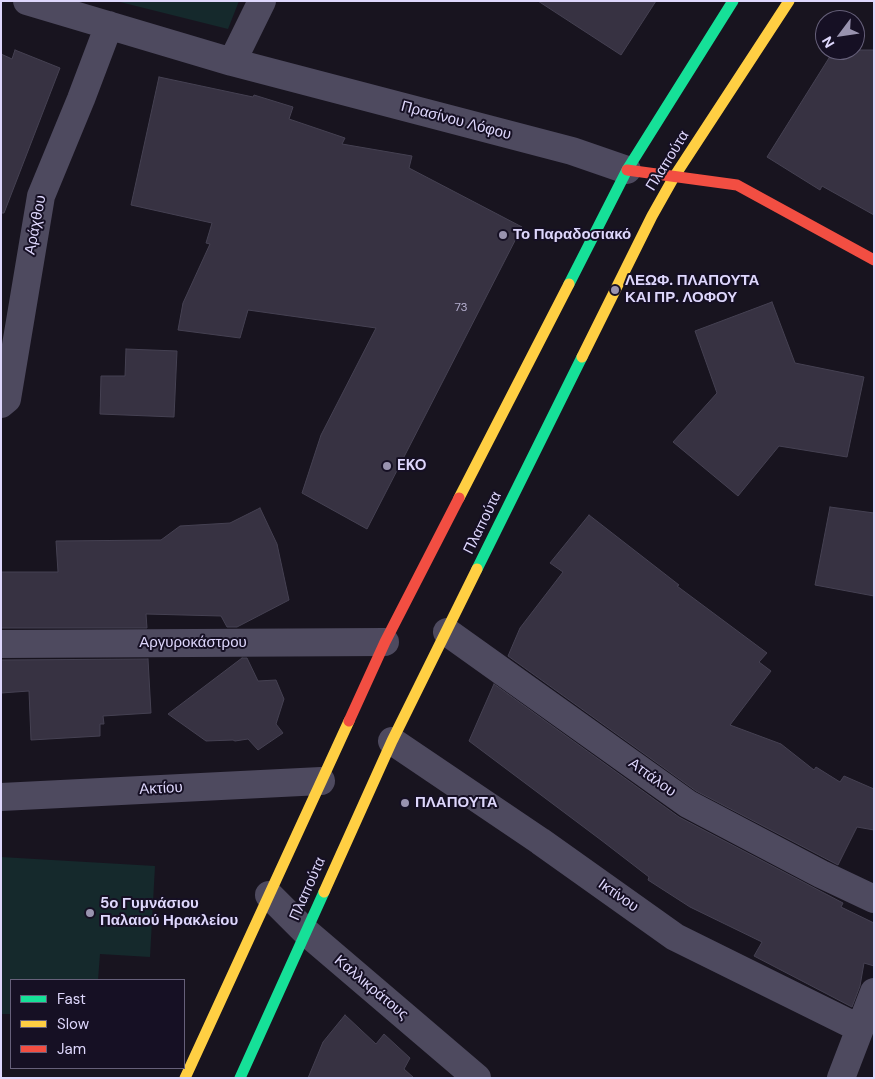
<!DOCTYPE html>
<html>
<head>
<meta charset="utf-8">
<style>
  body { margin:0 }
  #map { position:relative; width:875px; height:1079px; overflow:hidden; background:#18141f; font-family:"DM Sans",sans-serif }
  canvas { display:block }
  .frame { position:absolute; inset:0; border:2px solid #ded7fc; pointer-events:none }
  .legend { position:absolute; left:10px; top:979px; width:175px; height:90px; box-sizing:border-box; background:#161024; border:1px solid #66607a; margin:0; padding:6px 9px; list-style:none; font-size:15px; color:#ded7fc }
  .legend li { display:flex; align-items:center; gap:10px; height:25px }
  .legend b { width:25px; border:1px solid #66607a }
  .north { position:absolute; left:815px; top:10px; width:50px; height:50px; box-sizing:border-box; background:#161024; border:1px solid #66607a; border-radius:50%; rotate:239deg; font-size:14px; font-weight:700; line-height:20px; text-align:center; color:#ded7fc }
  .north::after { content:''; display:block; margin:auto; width:18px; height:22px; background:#9993af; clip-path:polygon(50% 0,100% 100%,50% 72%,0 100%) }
</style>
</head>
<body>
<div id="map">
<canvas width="875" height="1079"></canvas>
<div class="frame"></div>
<ul class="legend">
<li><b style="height:6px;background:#16e098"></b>Fast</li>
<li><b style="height:6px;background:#ffcf43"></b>Slow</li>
<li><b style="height:6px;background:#f24e42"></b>Jam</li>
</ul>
<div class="north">N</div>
</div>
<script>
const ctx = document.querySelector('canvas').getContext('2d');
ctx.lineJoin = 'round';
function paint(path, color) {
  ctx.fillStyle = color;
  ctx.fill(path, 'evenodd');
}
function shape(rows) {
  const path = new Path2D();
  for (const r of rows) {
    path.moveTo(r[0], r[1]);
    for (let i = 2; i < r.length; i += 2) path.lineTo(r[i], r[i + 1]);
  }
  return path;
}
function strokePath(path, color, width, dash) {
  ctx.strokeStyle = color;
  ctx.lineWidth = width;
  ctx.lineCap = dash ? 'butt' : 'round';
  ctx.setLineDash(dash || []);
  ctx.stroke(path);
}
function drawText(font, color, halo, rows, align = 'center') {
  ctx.font = font + ' "DM Sans",sans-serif';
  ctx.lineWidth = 4;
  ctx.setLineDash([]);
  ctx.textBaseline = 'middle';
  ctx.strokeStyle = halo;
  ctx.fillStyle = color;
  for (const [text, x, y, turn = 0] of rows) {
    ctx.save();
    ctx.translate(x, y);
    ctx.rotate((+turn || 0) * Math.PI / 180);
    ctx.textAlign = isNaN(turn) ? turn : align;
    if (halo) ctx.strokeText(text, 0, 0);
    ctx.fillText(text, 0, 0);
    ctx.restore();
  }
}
paint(shape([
  [116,1,239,1,228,29],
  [1,857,155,866,150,957,100,954,98,980,11,980,11,1014,1,1014]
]), '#15292c');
const building = shape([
  [538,1,656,1,621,55,538,1],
  [15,50,60,68,4,213,1,213,1,54,12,59,15,50],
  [834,50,874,50,874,215,822,186,820,190,767,157,834,50],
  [159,77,253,97,254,95,293,107,289,119,345,138,342,144,412,156,409,168,522,227,367,529,302,493,321,435,376,328,248,310,240,338,178,330,183,303,210,244,206,243,212,223,131,205,159,77],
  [772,302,795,363,864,377,847,457,779,446,738,496,673,442,717,393,695,331,772,302],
  [126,349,177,351,174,417,100,414,101,376,125,376,126,349],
  [830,507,874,513,874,596,815,585,830,507],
  [260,508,277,544,289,600,237,627,227,627,221,616,146,614,147,628,1,628,1,572,58,572,56,541,161,540,180,526,230,523,260,508],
  [589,515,679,585,677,586,767,653,759,662,771,671,730,725,781,744,814,770,816,767,840,782,844,776,874,789,874,830,857,827,838,865,696,791,508,656,520,628,563,572,550,563,589,515],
  [242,658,247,658,258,681,276,680,284,699,276,724,283,733,258,750,248,739,235,741,233,740,206,741,168,714,242,658],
  [148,659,151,713,103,716,104,724,100,724,100,736,31,740,29,691,1,693,1,660,148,659],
  [494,684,679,817,824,893,843,903,841,907,874,923,874,966,864,963,860,986,852,1007,754,956,762,942,690,907,648,880,649,877,601,840,469,741,494,684],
  [345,1015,376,1044,384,1034,410,1058,404,1069,414,1078,308,1078,323,1042,345,1015]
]);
paint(building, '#373242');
strokePath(building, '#454152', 1);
strokePath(shape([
  [27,1,232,62,572,151,627,170],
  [232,62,262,1],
  [1,404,7,399,41,196,81,99,109,25],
  [447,632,688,804,821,874,874,899],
  [1,644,385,642],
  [392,741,540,841,675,937,859,1028],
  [1,797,321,781],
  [269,895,306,932,477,1078],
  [841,1078,874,992]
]), '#4e4a5f', 28);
strokePath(shape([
  [569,284,627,170,733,1],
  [477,569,582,357],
  [240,1078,324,892]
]), '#16e098', 11);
strokePath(shape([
  [582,357,652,216,674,177,789,1],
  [459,498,569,284],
  [324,892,392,741,477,569],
  [185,1078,349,721]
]), '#ffcf43', 11);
strokePath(shape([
  [627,170,737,185,874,260],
  [349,721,385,642,459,498]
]), '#f24e42', 11);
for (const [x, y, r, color] of [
  [503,235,5,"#9993af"],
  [615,290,5,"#9993af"],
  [387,466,5,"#9993af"],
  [405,803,5,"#9993af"],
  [90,913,5,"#9993af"]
]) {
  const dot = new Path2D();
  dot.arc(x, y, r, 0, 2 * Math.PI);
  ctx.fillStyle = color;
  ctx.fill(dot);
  strokePath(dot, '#161024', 2);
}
drawText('12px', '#b4aece', null, [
  ["73",461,308]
]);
drawText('15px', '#ded7fc', '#161024', [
  ["Πρασίνου Λόφου",456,121,15],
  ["Πλαπούτα",668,161,-58],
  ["Αράχθου",36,225,-79],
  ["Πλαπούτα",483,523,-64],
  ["Αργυροκάστρου",193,643],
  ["Αττάλου",652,778,36],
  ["Ακτίου",161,789,-3],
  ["Πλαπούτα",308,889,-66],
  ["Ικτίνου",618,896,35],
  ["Καλλικράτους",371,988,40]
]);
drawText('bold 15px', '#ded7fc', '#161024', [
  ["Το Παραδοσιακό",513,235],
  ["ΛΕΩΦ. ΠΛΑΠΟΥΤΑ",625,281],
  ["ΚΑΙ ΠΡ. ΛΟΦΟΥ",625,298],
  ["EKO",397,466],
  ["ΠΛΑΠΟΥΤΑ",415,803],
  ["5ο Γυμνάσιου",100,904],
  ["Παλαιού Ηρακλείου",100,921]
], 'left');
</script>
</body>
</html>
